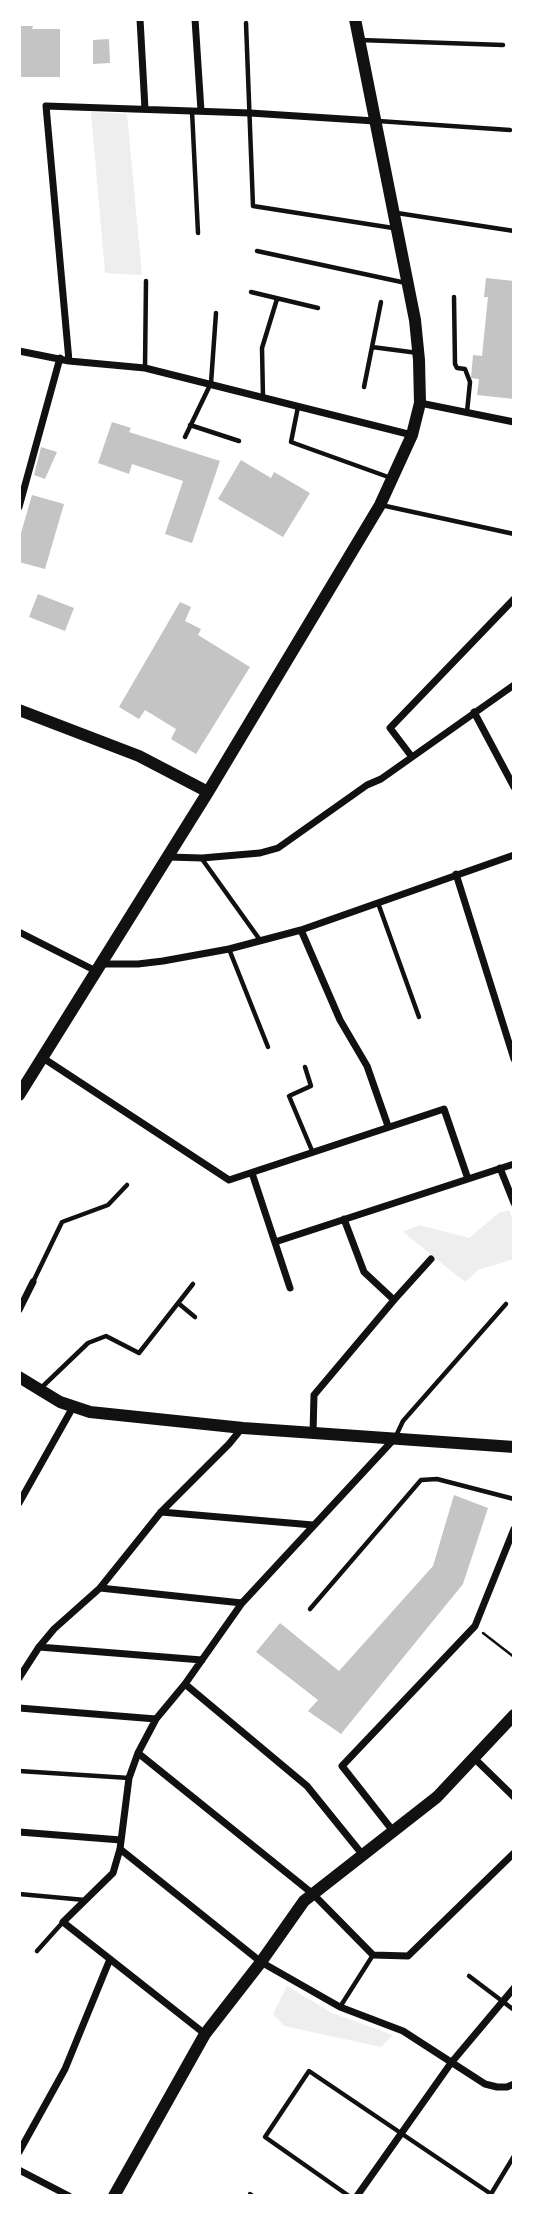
<!DOCTYPE html>
<html>
<head>
<meta charset="utf-8">
<style>
  body { margin:0 }
  #map { position:relative; width:533px; height:2215px; overflow:hidden; background:#fff; font-family:"PT Sans Narrow",sans-serif }
  canvas { display:block }
  .frame { position:absolute; inset:0; border:21px solid #fff; pointer-events:none }
</style>
</head>
<body>
<div id="map">
<canvas width="533" height="2215"></canvas>
<div class="frame"></div>
</div>
<script>
const ctx = document.querySelector('canvas').getContext('2d');
ctx.lineJoin = 'round';
function paint(path, color) {
  ctx.fillStyle = color;
  ctx.fill(path, 'evenodd');
}
function shape(rows) {
  const path = new Path2D();
  for (const r of rows) {
    path.moveTo(r[0], r[1]);
    for (let i = 2; i < r.length; i += 2) path.lineTo(r[i], r[i + 1]);
  }
  return path;
}
function strokePath(path, color, width, dash) {
  ctx.strokeStyle = color;
  ctx.lineWidth = width;
  ctx.lineCap = dash ? 'butt' : 'round';
  ctx.setLineDash(dash || []);
  ctx.stroke(path);
}
paint(shape([
  [91,112,127,114,142,275,105,273],
  [509,1210,514,1224,514,1259,478,1270,465,1282,403,1232,419,1225,469,1238,499,1213],
  [287,1986,332,2013,393,2035,381,2047,284,2026,273,2014]
]), '#eee');
paint(shape([
  [19,26,33,26,32,29,60,29,60,77,19,77],
  [109,39,110,63,93,64,93,40],
  [486,278,514,281,514,399,477,395,479,379,471,378,473,355,482,356,488,297,484,297],
  [112,422,131,428,129,432,220,461,192,543,165,534,183,481,132,464,129,474,98,463],
  [41,447,57,452,45,479,34,475],
  [241,460,271,478,274,472,310,493,283,537,218,499],
  [32,495,64,504,45,569,19,562,19,540],
  [38,594,74,608,65,631,29,617],
  [180,602,191,607,185,621,201,629,198,635,250,667,196,754,171,739,176,729,145,710,139,719,119,707],
  [454,1495,488,1508,463,1584,341,1734,308,1711,318,1700,256,1652,280,1623,339,1671,433,1566]
]), '#c4c4c4');
strokePath(shape([
  [483,1633,514,1657]
]), '#111', 2.5);
strokePath(shape([
  [246,23,253,206,393,228],
  [360,40,503,45],
  [192,111,198,233],
  [378,121,510,130],
  [397,213,514,231],
  [257,251,406,283],
  [251,292,318,308],
  [454,297,455,364,457,368,465,369,470,382,467,412],
  [372,347,418,353],
  [145,368,146,281],
  [364,387,381,302],
  [263,397,262,348,277,299],
  [298,407,291,442,391,478],
  [190,425,239,441],
  [185,437,211,383,216,313],
  [381,505,514,534],
  [202,859,260,940],
  [378,903,419,1017],
  [229,949,268,1047],
  [305,1067,311,1086,289,1096,313,1153],
  [33,1282,62,1222,108,1205,127,1185],
  [178,1303,195,1317],
  [41,1388,88,1343,106,1336,139,1353,193,1284],
  [395,1438,403,1421,506,1304],
  [310,1609,421,1480,437,1479,514,1499],
  [19,1771,129,1778],
  [19,1894,85,1900],
  [37,1951,63,1922],
  [469,1976,514,2010],
  [340,2007,373,1955],
  [250,2194,253,2196],
  [491,2194,514,2156],
  [349,2196,265,2137,309,2071,491,2194]
]), '#111', 4.5);
strokePath(shape([
  [140,19,145,109],
  [195,19,201,111],
  [19,351,69,361,145,368,412,435],
  [69,361,46,106,250,113,375,121],
  [420,403,514,422],
  [19,507,60,358],
  [474,712,514,787],
  [412,757,390,728,514,599],
  [168,857,202,858,260,853,278,848,367,785,381,779,514,685],
  [456,874,514,1059],
  [301,930,340,1020,367,1066,388,1126],
  [19,932,96,971],
  [101,964,138,964,163,961,229,949,301,930,514,855],
  [43,1058,229,1180,444,1109,468,1179],
  [500,1168,514,1203],
  [252,1173,290,1288],
  [344,1219,364,1272,394,1300],
  [275,1242,514,1164],
  [19,1310,33,1282],
  [313,1433,314,1395,394,1300,431,1259],
  [19,1503,73,1407],
  [161,1512,313,1525],
  [100,1588,242,1603],
  [39,1647,202,1660],
  [19,1678,39,1647,54,1629,100,1588,161,1512,229,1444,242,1428],
  [185,1684,307,1786,362,1854],
  [19,1708,156,1719],
  [138,1753,313,1894,373,1955,408,1956,514,1853],
  [474,1758,514,1797],
  [393,1831,342,1766,475,1626,514,1529],
  [19,1832,121,1840],
  [120,1849,261,1962,340,2007,403,2031,485,2084,497,2087,507,2087,514,2084],
  [205,2034,63,1922,113,1873,120,1849,129,1778,138,1753,156,1719,185,1684,242,1603,394,1439],
  [19,2152,65,2069,110,1959],
  [19,2170,69,2196],
  [357,2196,451,2063,514,1988]
]), '#111', 7);
strokePath(shape([
  [19,710,139,756,208,792],
  [19,1095,208,792,380,505,412,435,420,403,419,360,415,320,355,19],
  [19,1377,60,1402,90,1412,243,1428,514,1447],
  [114,2196,205,2034,261,1962,304,1901,437,1797,514,1715]
]), '#111', 12);
</script>
</body>
</html>
